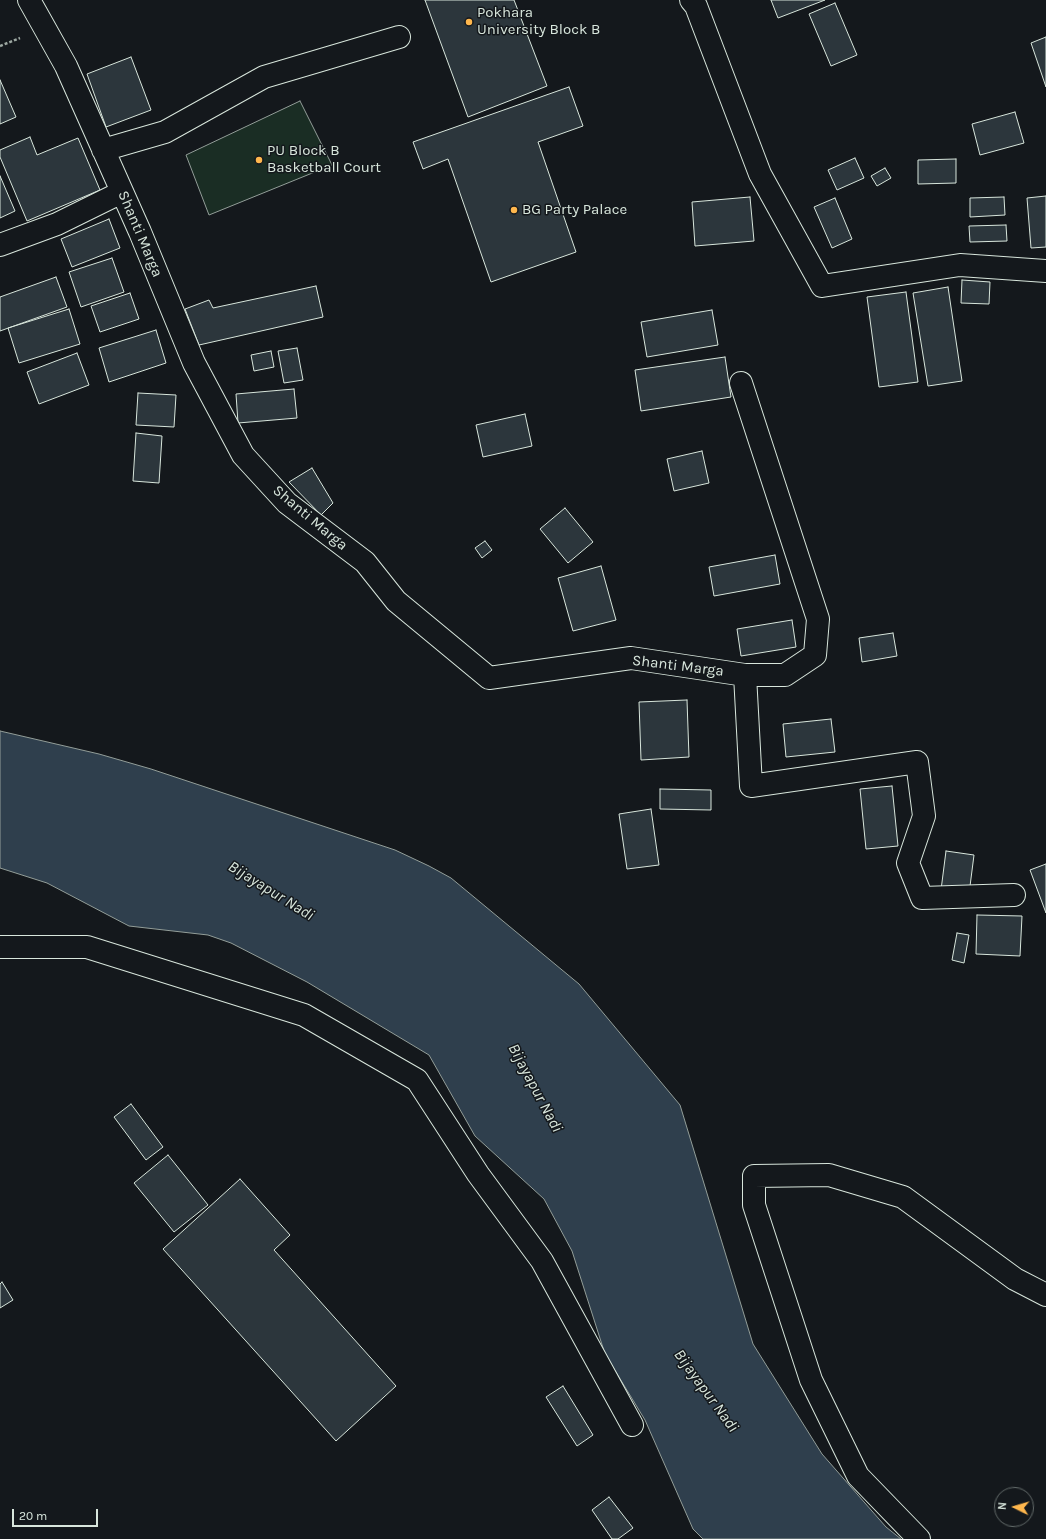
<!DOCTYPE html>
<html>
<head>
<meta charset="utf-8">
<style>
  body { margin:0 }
  #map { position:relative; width:1046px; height:1539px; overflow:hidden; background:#14181c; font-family:Karla,sans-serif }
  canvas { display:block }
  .north { position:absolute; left:994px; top:1487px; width:40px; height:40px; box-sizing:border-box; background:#14181c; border:1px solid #626a69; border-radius:50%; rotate:275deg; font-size:11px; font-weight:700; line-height:16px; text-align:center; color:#d8e6dc }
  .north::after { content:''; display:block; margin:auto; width:14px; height:18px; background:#ffb74d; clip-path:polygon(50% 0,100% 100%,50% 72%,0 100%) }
  .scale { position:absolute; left:12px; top:1509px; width:86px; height:18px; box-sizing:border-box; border:2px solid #d8e6dc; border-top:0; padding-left:5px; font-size:12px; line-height:14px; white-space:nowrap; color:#d8e6dc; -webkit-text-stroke:3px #14181c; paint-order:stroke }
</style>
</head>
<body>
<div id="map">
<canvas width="1046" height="1539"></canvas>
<div class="north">N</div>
<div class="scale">20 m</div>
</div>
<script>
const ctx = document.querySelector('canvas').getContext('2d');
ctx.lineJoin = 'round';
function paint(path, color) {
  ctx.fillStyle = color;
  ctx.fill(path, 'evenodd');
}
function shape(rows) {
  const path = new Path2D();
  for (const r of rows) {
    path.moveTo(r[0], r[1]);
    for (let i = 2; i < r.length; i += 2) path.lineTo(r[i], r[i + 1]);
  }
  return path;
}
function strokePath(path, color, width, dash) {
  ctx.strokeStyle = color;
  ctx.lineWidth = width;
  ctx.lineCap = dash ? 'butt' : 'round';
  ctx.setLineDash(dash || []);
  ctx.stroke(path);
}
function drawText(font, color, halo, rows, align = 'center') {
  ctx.font = font + ' Karla,sans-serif';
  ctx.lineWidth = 3;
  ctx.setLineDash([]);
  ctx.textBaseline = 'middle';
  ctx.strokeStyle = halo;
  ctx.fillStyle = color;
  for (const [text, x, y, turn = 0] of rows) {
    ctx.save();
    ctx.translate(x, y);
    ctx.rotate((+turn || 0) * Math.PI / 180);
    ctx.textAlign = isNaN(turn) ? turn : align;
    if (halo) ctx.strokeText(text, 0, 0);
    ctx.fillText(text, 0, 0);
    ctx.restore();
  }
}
const green = shape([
  [300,101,332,165,209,215,186,155,300,101]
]);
paint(green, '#1a2d24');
strokePath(green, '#939e99', 1);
const water = shape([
  [0,731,99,754,151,769,395,850,429,866,451,878,579,984,680,1105,753,1344,822,1454,886,1527,901,1539,703,1539,693,1529,645,1420,605,1354,572,1251,544,1199,475,1136,429,1055,307,982,231,943,208,935,129,926,47,883,0,868,0,731]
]);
paint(water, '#2f3f4d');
strokePath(water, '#939e99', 1);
const building = shape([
  [425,0,514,0,547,86,468,117,425,0],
  [771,0,825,0,778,18,771,0],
  [835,3,857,55,831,66,809,14,835,3],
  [1046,37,1046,87,1031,43,1046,37],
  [131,57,151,110,106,127,87,74,131,57],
  [0,80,16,117,0,124,0,80],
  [569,87,583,126,538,142,576,252,491,282,448,159,423,169,413,142,569,87],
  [1015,112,1024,143,980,155,972,124,1015,112],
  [30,137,37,155,78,138,100,190,27,221,0,157,0,150,30,137],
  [855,158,864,178,837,190,828,170,855,158],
  [956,159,956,183,918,184,918,160,956,159],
  [885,168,891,178,877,186,871,176,885,168],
  [0,176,15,211,0,218,0,176],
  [1046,196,1046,247,1031,248,1027,198,1046,196],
  [750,197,754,241,695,246,692,202,750,197],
  [1004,197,1005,215,970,217,970,198,1004,197],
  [835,198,852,239,832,248,814,207,835,198],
  [109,219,120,248,72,267,61,239,109,219],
  [1006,225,1007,241,970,242,969,226,1006,225],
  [112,258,124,292,81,307,69,272,112,258],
  [56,277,67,307,0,331,0,297,56,277],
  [962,280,990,282,989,304,961,303,962,280],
  [316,286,323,317,199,345,185,309,209,300,213,308,316,286],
  [948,287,962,381,928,386,913,293,948,287],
  [906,292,918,382,879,387,867,297,906,292],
  [130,293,139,319,100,332,91,306,130,293],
  [69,309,80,344,19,363,8,328,69,309],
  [712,310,718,345,647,357,641,322,712,310],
  [156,330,166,363,109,382,99,348,156,330],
  [297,348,303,380,284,383,278,351,297,348],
  [271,351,274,367,254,371,251,355,271,351],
  [77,353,89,385,39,404,27,372,77,353],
  [725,357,731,397,641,411,635,370,725,357],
  [294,389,297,418,238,423,236,394,294,389],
  [138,393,176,395,174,427,136,425,138,393],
  [525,414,532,446,483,457,476,425,525,414],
  [136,433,162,436,159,483,133,481,136,433],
  [702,451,709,483,674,491,667,459,702,451],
  [312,468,333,503,321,515,289,482,312,468],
  [565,508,593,542,568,563,540,529,565,508],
  [485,541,492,550,482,558,475,548,485,541],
  [775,555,780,584,714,596,709,567,775,555],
  [601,566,616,620,573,631,558,578,601,566],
  [792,620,796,647,741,656,737,629,792,620],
  [893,633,897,656,862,662,859,638,893,633],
  [687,700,689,757,641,760,639,702,687,700],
  [831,719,835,752,786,757,783,724,831,719],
  [892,786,898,846,866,849,860,789,892,786],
  [660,789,711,790,711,810,660,809,660,789],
  [651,809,659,865,627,869,619,814,651,809],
  [946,851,974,855,969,894,941,890,946,851],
  [1046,864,1046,913,1030,870,1046,864],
  [977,915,1022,916,1020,956,976,954,977,915],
  [957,933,969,935,964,963,952,960,957,933],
  [131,1104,163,1147,146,1160,114,1117,131,1104],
  [168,1155,208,1205,174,1232,134,1183,168,1155],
  [240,1179,290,1235,274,1250,396,1386,336,1441,163,1249,240,1179],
  [2,1282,13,1300,0,1308,0,1284,2,1282],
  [563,1386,593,1435,577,1446,546,1397,563,1386],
  [609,1497,633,1528,618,1539,612,1539,592,1510,609,1497]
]);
paint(building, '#2c363c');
strokePath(building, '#d8e6dc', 1);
const minor = shape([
  [29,0,66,66,140,232,194,363,243,455,287,503,365,562,396,601,489,678,631,658,745,675,785,675,815,655,818,619,741,383],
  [691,0,696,6,760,174,822,286,960,265,1046,271],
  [103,150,165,132,264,77,399,37],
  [0,245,57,224,122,192],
  [745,675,751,786,917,762,924,816,908,863,922,898,1014,895],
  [0,947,87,947,304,1015,417,1080,478,1174,542,1261,632,1425],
  [919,1539,858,1476,811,1380,754,1205,754,1176,829,1175,903,1197,1015,1279,1046,1295]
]);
strokePath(minor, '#d8e6dc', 24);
strokePath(shape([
  [0,46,20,38]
]), '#9da8a2', 2.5, [3, 2]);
strokePath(minor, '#14181c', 22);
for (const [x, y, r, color] of [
  [469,22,4,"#ffb74d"],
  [259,160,4,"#ffb74d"],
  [514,210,4,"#ffb74d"]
]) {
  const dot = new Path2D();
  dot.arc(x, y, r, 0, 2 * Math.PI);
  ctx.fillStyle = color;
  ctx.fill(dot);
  strokePath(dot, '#14181c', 1.5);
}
drawText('15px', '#d8e6dc', '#14181c', [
  ["Pokhara",477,13],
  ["University Block B",477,30],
  ["PU Block B",267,151],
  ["Basketball Court",267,168],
  ["BG Party Palace",522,210]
], 'left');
drawText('15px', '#d8e6dc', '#14181c', [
  ["Shanti Marga",140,234,67],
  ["Shanti Marga",310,518,40],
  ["Shanti Marga",678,666,7]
]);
drawText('italic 16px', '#d8e6dc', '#14181c', [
  ["Bijayapur Nadi",271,891,32],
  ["Bijayapur Nadi",535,1088,62],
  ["Bijayapur Nadi",706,1391,54]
]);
</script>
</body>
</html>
